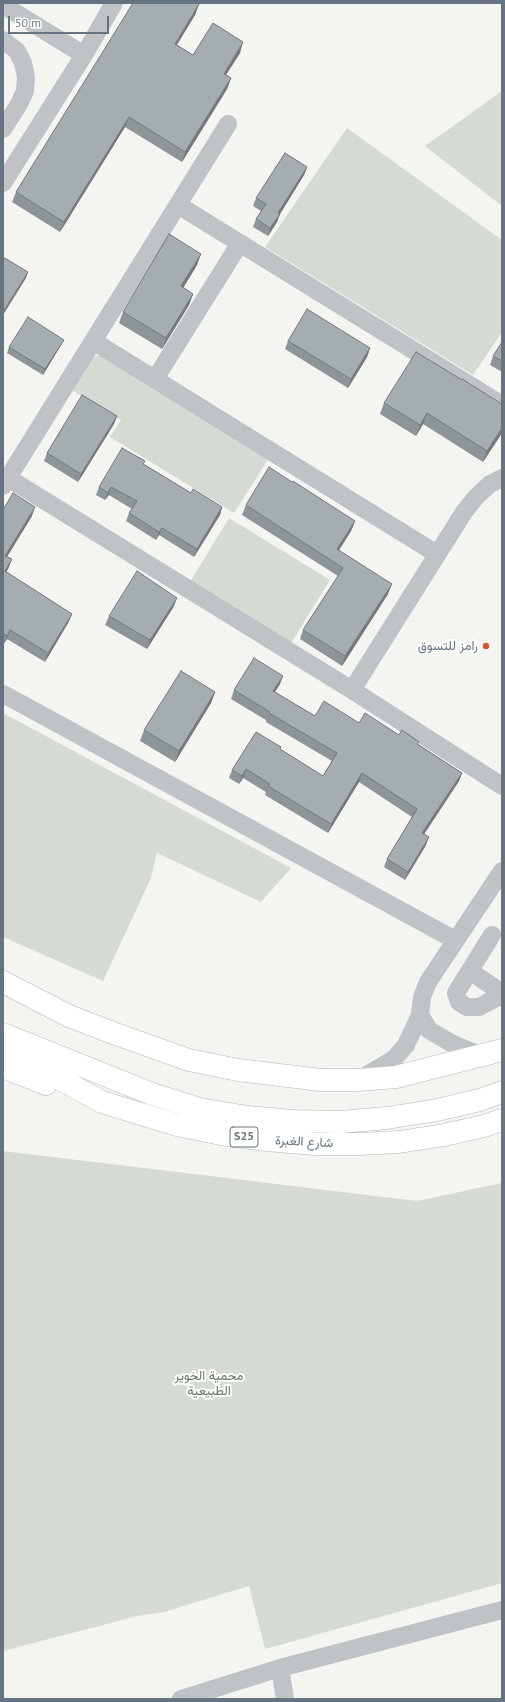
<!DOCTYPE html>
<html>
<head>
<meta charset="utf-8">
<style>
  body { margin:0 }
  #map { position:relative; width:505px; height:1702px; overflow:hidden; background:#f4f4f1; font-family:"PT Sans",sans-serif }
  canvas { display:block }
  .frame { position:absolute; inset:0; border:4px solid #657480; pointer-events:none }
  .scale { position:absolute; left:8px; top:16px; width:101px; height:18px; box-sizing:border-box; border:2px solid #657480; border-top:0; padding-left:5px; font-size:12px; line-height:14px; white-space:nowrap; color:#657480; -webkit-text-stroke:3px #fff; paint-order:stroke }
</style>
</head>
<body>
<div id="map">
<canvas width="505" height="1702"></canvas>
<div class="frame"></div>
<div class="scale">50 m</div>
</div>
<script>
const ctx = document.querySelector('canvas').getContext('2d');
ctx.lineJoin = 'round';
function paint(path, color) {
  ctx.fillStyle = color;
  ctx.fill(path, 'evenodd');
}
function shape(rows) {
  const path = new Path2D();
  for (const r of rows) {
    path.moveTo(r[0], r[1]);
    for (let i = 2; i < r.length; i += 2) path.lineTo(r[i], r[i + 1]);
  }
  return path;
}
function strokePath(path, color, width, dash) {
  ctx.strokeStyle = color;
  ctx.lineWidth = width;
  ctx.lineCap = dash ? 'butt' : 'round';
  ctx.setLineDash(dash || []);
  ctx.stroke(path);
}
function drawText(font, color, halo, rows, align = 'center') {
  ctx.font = font + ' "PT Sans",Vazirmatn,sans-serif';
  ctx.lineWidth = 4;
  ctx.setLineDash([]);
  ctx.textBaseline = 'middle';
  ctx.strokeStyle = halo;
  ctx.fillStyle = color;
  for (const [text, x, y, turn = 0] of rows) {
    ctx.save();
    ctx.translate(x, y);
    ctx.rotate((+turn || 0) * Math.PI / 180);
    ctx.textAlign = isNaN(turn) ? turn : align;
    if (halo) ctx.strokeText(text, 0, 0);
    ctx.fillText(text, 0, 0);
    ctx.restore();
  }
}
paint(shape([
  [502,91,502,206,425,146],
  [347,128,502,240,502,332,473,375,265,247],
  [102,355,269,458,234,513,110,437,121,420,68,388,87,358],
  [229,518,330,580,291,643,190,582],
  [3,713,291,868,261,902,157,853,151,878,103,981,3,937],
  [3,1151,417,1201,502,1183,502,1583,265,1649,249,1586,164,1612,137,1616,3,1651]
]), '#d5dbd2');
const major = shape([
  [3,982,69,1016,113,1033,189,1060,238,1070,321,1080,358,1080,396,1077,502,1050],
  [3,1034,152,1094,200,1109,247,1117,293,1121,340,1122,387,1118,437,1110,480,1100,502,1092],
  [3,1045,25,1060,102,1102,177,1125,221,1134,266,1140,315,1144,359,1144,399,1142,444,1135,484,1126,502,1120],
  [3,1067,46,1084]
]);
strokePath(major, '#b3b7ba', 23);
strokePath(shape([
  [3,5,84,55],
  [3,40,17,51,23,63,26,77,25,91,19,104,3,129],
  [3,183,84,55,114,3],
  [178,205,502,405],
  [93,341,437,554],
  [155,379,240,243],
  [8,478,352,690,502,786],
  [3,486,228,124],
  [352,690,464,512,476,497,490,484,502,478],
  [3,694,455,940],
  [492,935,456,993,459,1002,467,1007,479,1007,502,995],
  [470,971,502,993],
  [420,1015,429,1030,451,1043,482,1056],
  [362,1078,394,1059,406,1045,420,1015,422,997,428,982,502,871],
  [280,1668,285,1699],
  [181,1699,280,1668,502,1610]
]), '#bfc3c6', 18);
strokePath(major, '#fff', 22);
paint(shape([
  [199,4,195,15,177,45,193,55,240,53,226,75,231,78,227,89,182,162,125,127,60,232,12,202,16,192],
  [307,167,304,175,280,214,277,222,268,236,253,227,256,219,261,211,253,206,256,198],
  [197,265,183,288,193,294,189,305,162,349,119,323,123,312],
  [64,340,43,375,7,353,9,347],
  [288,341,370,348,367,357,348,388,285,349],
  [502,342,502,372,490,365,493,356],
  [462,380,502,433,483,462,423,424,416,436,380,414,384,403],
  [117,416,114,424,78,482,44,461,47,453],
  [144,464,191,493,222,507,220,515,194,557,159,535,156,540,126,521,129,513,132,509,109,495,105,500,96,495,99,487],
  [246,505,355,521,351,531,339,550,388,594,342,666,300,639,303,630,338,576,242,515],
  [3,510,32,516,7,557,12,559,8,569,6,572,72,614,68,623,45,662,7,639,3,645],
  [174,606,147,649,105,625,109,616],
  [280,684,275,692,315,716,359,723,399,735,418,744,462,773,459,781,424,834,426,845,405,880,384,867,387,859,412,817,359,782,328,833,265,795,266,792,243,778,239,784,229,778,232,770,280,749,323,776,332,761,266,722,266,720,231,699,234,690],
  [215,692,211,703,175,762,140,741,144,730]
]), '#8e9598');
paint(shape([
  [199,4,195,15,171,54,175,44],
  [243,42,240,53,220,84,224,74],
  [231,78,227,89,182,162,185,152],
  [129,117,125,127,60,232,64,222],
  [307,167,304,175,280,214,277,222,268,236,270,228,278,213],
  [201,254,197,265,177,298,181,286],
  [28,272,26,278,3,315,3,312],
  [193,294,189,305,162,349,166,338],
  [64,340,43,375,45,369],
  [370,348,367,357,348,388,351,379],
  [427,413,423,424,416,436,420,425],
  [117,416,114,424,78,482,81,474],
  [502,428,502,433,483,462,487,451],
  [111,487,109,495,105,500,108,493],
  [35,507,32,516,3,563,5,556],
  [222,507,220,515,194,557,197,549],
  [355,521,351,531,334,558,337,549],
  [162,528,159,535,156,540,159,532],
  [12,559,8,569,3,578,5,571],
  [392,584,388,594,342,666,345,656],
  [177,598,174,606,147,649,150,640],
  [72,614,68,623,45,662,48,653],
  [10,630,7,639,3,645,7,636],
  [283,676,280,684,270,700,273,691],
  [215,692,211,703,175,762,179,751],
  [246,769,243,778,239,784,242,776],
  [362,773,359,782,328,833,331,824],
  [462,773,459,781,419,842,422,833],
  [429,837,426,845,405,880,408,872]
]), '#74797c');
const building = shape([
  [133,3,197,3,199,4,175,44,193,55,213,23,243,42,224,74,231,78,185,152,129,117,64,222,16,192,133,3],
  [285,153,307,167,278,213,280,214,270,228,256,219,266,204,256,198,285,153],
  [169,234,201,254,181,286,193,294,166,338,123,312,169,234],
  [3,257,28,272,3,312,3,257],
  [307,309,370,348,351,379,288,341,307,309],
  [28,317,64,340,45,369,9,347,28,317],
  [502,342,502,361,493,356,502,342],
  [416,352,462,380,462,379,502,404,502,428,487,451,427,413,420,425,384,403,416,352],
  [82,395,117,416,81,474,47,453,82,395],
  [122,448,145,461,143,464,191,493,193,489,222,507,197,549,162,528,159,532,129,513,137,501,111,487,108,493,99,487,122,448],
  [269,467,292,482,293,481,355,521,337,549,392,584,345,656,303,630,343,568,246,505,269,467],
  [13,493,35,507,5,556,12,559,5,571,72,614,48,653,10,630,7,636,3,633,3,510,13,493],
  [137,571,177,598,150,640,109,616,137,571],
  [254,658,283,676,273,691,315,716,324,701,359,723,365,713,399,735,402,730,419,742,417,744,462,773,422,833,429,837,408,872,387,859,417,809,362,773,331,824,268,786,270,784,246,769,242,776,232,770,256,732,281,747,280,749,323,776,337,753,269,713,270,712,234,690,254,658],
  [181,671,215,692,179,751,144,730,181,671]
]);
paint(building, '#a5adb1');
strokePath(building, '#74797c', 1);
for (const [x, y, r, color] of [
  [486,646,4,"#d6542f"]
]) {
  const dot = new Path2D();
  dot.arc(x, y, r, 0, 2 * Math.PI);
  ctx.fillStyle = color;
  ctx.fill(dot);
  strokePath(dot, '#fff', 1.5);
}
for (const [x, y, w] of [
  [244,1137,28]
]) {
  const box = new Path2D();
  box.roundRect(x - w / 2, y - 10, w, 20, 3);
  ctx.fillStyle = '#fff';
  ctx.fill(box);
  strokePath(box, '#657480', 1);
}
drawText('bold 12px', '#657480', null, [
  ["S25",244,1137]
]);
drawText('13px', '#657480', '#fff', [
  ["رامز للتسوق",478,646]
], 'right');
drawText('13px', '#657480', '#fff', [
  ["شارع الغبرة",304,1142,3]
]);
drawText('13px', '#687764', '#fff', [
  ["محمية الخوير",209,1376],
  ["الطبيعية",209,1391]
]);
</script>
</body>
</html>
